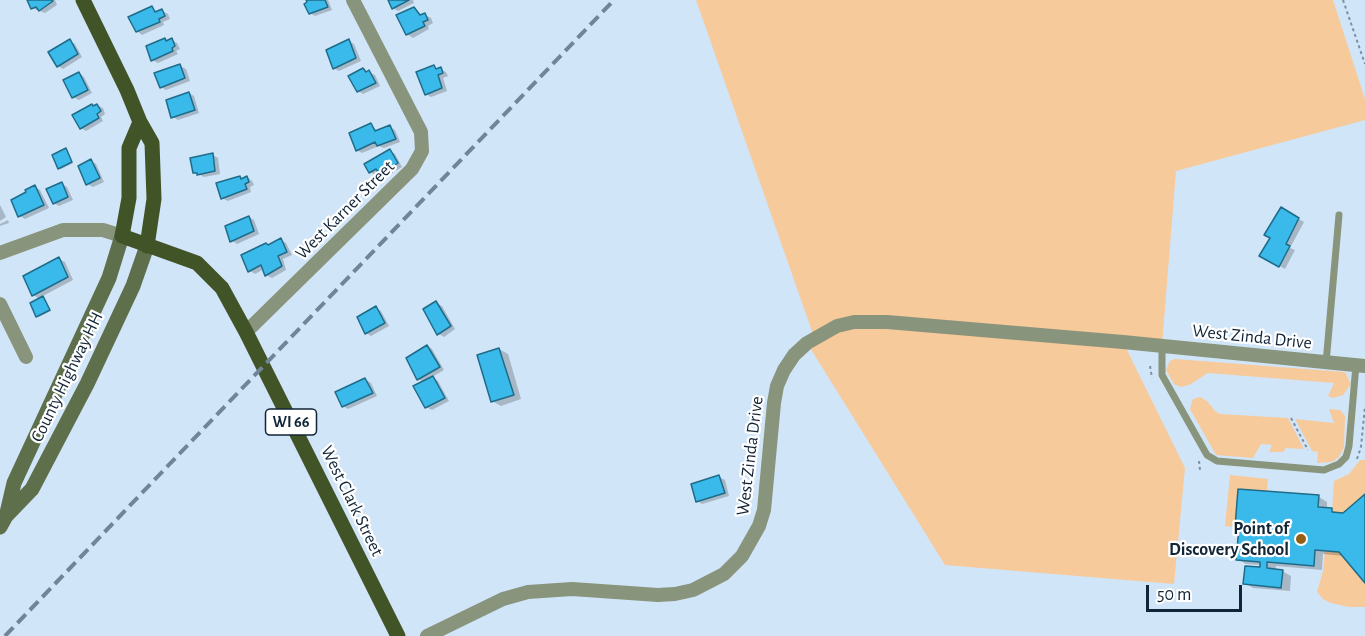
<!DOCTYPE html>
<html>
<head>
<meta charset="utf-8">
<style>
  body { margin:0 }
  #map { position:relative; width:1365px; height:636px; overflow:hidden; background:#d1e5f8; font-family:"Alegreya Sans",sans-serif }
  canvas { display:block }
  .scale { position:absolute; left:1146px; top:585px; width:96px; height:27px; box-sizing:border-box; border:3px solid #122537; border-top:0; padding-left:8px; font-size:18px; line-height:21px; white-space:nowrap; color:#122537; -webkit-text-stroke:4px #fff; paint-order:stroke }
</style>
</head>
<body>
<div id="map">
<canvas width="1365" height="636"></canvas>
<div class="scale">50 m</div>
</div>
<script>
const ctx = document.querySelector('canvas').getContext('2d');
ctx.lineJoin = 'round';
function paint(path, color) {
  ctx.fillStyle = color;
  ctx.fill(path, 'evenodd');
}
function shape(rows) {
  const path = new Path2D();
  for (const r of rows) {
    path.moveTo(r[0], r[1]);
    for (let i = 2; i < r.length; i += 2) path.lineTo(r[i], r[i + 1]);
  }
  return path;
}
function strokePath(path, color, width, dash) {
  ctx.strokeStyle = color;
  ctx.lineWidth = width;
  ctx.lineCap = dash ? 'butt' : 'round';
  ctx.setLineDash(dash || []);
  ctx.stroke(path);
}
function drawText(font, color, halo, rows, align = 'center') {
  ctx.font = font + ' "Alegreya Sans",sans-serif';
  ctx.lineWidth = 4.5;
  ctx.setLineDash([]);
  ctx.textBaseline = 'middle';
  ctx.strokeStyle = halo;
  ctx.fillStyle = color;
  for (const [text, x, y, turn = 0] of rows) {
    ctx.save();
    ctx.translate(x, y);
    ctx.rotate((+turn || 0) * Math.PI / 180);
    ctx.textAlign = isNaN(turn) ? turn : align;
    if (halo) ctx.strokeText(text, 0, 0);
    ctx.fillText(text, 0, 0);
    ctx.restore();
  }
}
paint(shape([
  [696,0,1333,0,1365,99,1365,120,1176,171,1162,345,1123,342,1185,468,1174,584,945,565,807,343,814,337],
  [1175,359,1345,372,1351,384,1343,395,1333,398,1328,396,1334,383,1208,373,1189,385,1181,387,1174,384,1166,370,1170,361],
  [1200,397,1207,401,1215,411,1220,414,1288,418,1304,449,1286,448,1283,452,1269,452,1272,445,1261,444,1253,458,1216,455,1190,409,1193,399],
  [1329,409,1340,410,1345,416,1344,447,1339,457,1332,462,1317,463,1318,452,1312,451,1295,419,1334,423],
  [1360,460,1365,460,1365,494,1343,513,1332,512,1334,481,1349,474],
  [1230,475,1268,479,1267,491,1238,489,1235,527,1225,526],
  [1325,551,1339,552,1365,583,1365,607,1349,607,1331,603,1323,599,1317,592,1323,571]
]), '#f7ca9b');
paint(shape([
  [29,0,55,0,57,5,45,13,32,8],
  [308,0,328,0,332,10,315,16,310,13],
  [389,0,413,0,414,3,398,11,393,8],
  [152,8,158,12,162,11,168,14,170,19,163,22,164,25,142,35,137,31],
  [414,9,422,16,425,15,431,18,433,23,428,26,429,29,413,38,407,34,398,16],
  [165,40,168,41,172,40,177,43,180,49,176,51,178,54,158,63,152,60],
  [70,41,75,44,82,57,63,69,58,66],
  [349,41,354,44,361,61,339,71,334,68],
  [180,66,186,69,190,81,166,90,161,87],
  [434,67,446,72,448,76,443,78,447,91,431,97,426,94],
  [363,70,375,75,380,86,363,94,358,91],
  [79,73,84,77,92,93,79,100,73,97],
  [189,93,194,96,199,113,178,120,173,117],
  [97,105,103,108,105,114,101,117,103,121,86,131,81,128,94,107],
  [371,125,378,131,390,127,395,130,400,142,384,148,379,146,362,153,357,150],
  [66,150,73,163,61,169,59,168],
  [390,151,395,154,402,167,386,177,380,173,375,175,370,172],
  [213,155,218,158,220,174,204,177,194,172],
  [91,161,96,164,104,182,93,187,87,184],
  [240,177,243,179,247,177,252,181,254,185,250,187,251,192,228,201,222,198],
  [62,184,67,187,73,200,59,206,54,203],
  [35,187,40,190,49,208,25,219,20,216,28,193],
  [0,205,6,217,0,221],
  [1281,209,1304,222,1290,248,1295,250,1285,269,1261,255,1272,237],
  [249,217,254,220,259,234,237,244,231,240],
  [8,220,9,223,0,226,0,224],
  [281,240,286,243,292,255,283,259,286,270,272,278,266,275,264,269,255,274,250,271,243,256],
  [59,259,65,262,73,280,41,297,45,299,51,311,39,317,37,316,40,299,33,295],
  [436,303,442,306,455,329,444,337,439,334],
  [376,308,381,311,389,326,371,336,366,333],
  [427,346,432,349,444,370,432,377,438,381,449,401,432,410,426,407,424,382,418,379],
  [499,349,508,354,521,399,501,406,492,401],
  [365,379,371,383,377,396,348,409,343,406],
  [719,477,725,480,729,496,702,504,697,501],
  [1365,496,1365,580,1344,556,1323,554,1322,570,1276,566,1275,571,1282,571,1291,576,1290,591,1253,588,1245,583,1261,569,1262,565,1246,564,1238,559,1240,528,1236,526,1319,497,1327,502,1327,509,1343,514]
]), '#0003');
const building = shape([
  [27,0,52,0,53,1,39,11,36,7,31,9,27,0],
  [306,0,325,0,328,7,309,14,304,4,307,2,306,0],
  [388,0,409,0,392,9,388,0],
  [152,6,155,12,162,9,165,16,159,19,160,22,136,32,128,17,152,6],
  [414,7,420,15,425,13,428,20,423,22,425,26,406,35,396,15,414,7],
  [165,38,166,41,172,38,175,46,172,48,173,51,151,61,146,46,165,38],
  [70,39,78,54,57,67,48,52,70,39],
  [349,39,356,58,333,69,326,50,349,39],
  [180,64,185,78,160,88,154,73,180,64],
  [434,65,436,69,441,67,443,73,438,75,442,88,425,95,416,72,434,65],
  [363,68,366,72,369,70,376,83,357,92,348,76,363,68],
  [79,72,88,90,72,98,63,80,79,72],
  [189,92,195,110,171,118,166,100,189,92],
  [92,104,93,106,97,104,101,111,97,114,99,118,80,129,72,115,92,104],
  [371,123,375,131,390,125,396,139,377,146,375,142,356,151,349,133,371,123],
  [66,148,72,162,58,169,52,155,66,148],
  [390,149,398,163,380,175,376,169,369,173,364,164,390,149],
  [213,153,215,171,197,175,197,173,193,173,190,158,213,153],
  [91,159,100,178,86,185,78,166,91,159],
  [240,176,241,179,247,176,249,182,245,184,247,189,221,199,216,183,240,176],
  [62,182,68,197,53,204,46,189,62,182],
  [35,185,44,205,18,217,11,200,26,192,25,190,35,185],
  [1281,207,1299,218,1286,244,1290,246,1279,267,1259,256,1270,238,1264,235,1281,207],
  [249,216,254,231,230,242,225,226,249,216],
  [281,238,287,252,278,256,282,266,265,276,261,265,248,272,241,255,266,243,268,245,281,238],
  [59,257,68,277,32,296,23,276,59,257],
  [43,296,50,310,36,317,30,303,43,296],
  [436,301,451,326,437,335,423,309,436,301],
  [376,306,385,323,365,334,357,317,376,306],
  [427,345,440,367,417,380,406,358,427,345],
  [499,348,514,395,491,402,477,355,499,348],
  [433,376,445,398,425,408,413,386,433,376],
  [365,378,373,393,342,407,335,392,365,378],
  [719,475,725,493,696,502,691,484,719,475],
  [1238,489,1319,495,1318,507,1332,508,1332,512,1343,513,1365,494,1365,583,1339,552,1315,550,1314,566,1267,562,1267,568,1283,570,1281,588,1243,584,1245,566,1260,567,1260,562,1236,560,1239,527,1235,527,1238,489]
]);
paint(building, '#39baeb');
strokePath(building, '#1f6c89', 1.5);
strokePath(shape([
  [1343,0,1365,64],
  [1150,366,1152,378],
  [1291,418,1308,450],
  [1357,459,1361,447,1365,406],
  [1199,461,1200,470]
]), '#7d90a3', 2, [3, 3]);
strokePath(shape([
  [1162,345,1162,375,1207,455,1217,461,1324,470,1339,464,1346,457,1349,446,1356,365],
  [1326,363,1339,215]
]), '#88947c', 7);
strokePath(shape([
  [0,253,63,230,103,230,122,236],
  [0,304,26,357],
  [246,332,412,169,422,151,421,132,353,0],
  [427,636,503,599,528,592,572,589,658,595,675,594,693,590,724,574,742,556,759,526,764,510,774,403,777,386,784,370,794,355,807,343,837,326,854,322,887,322,1123,342,1365,366]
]), '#88947c', 14);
strokePath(shape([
  [7,513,14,483,109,278,122,236],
  [0,527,6,516,32,489,87,384,133,286,147,246]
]), '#5e6f4b', 15);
strokePath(shape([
  [83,0,127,90,140,122,152,143,154,199,147,246],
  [140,122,129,148,129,198,122,236,197,263,222,288,246,332,398,636]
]), '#415427', 15);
strokePath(shape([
  [5,636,614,0]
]), '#728598', 4, [12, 6]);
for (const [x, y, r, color] of [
  [1301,539,6,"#945f15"]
]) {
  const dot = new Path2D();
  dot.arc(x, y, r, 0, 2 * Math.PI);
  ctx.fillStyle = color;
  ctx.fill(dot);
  strokePath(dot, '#fff', 2);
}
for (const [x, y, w] of [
  [291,422,51]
]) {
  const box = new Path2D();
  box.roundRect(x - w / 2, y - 13, w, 26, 4.5);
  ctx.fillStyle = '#fff';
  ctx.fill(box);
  strokePath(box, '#122537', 1.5);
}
drawText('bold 16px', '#122537', null, [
  ["WI 66",291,422]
]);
drawText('18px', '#122537', '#fff', [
  ["West Karner Street",345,210,-45],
  ["West Zinda Drive",1252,337,6],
  ["County Highway HH",67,377,-64],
  ["West Zinda Drive",750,456,-83],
  ["West Clark Street",352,501,64]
]);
drawText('bold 18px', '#122537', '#fff', [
  ["Point of",1289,529],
  ["Discovery School",1289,550]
], 'right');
</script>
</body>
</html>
